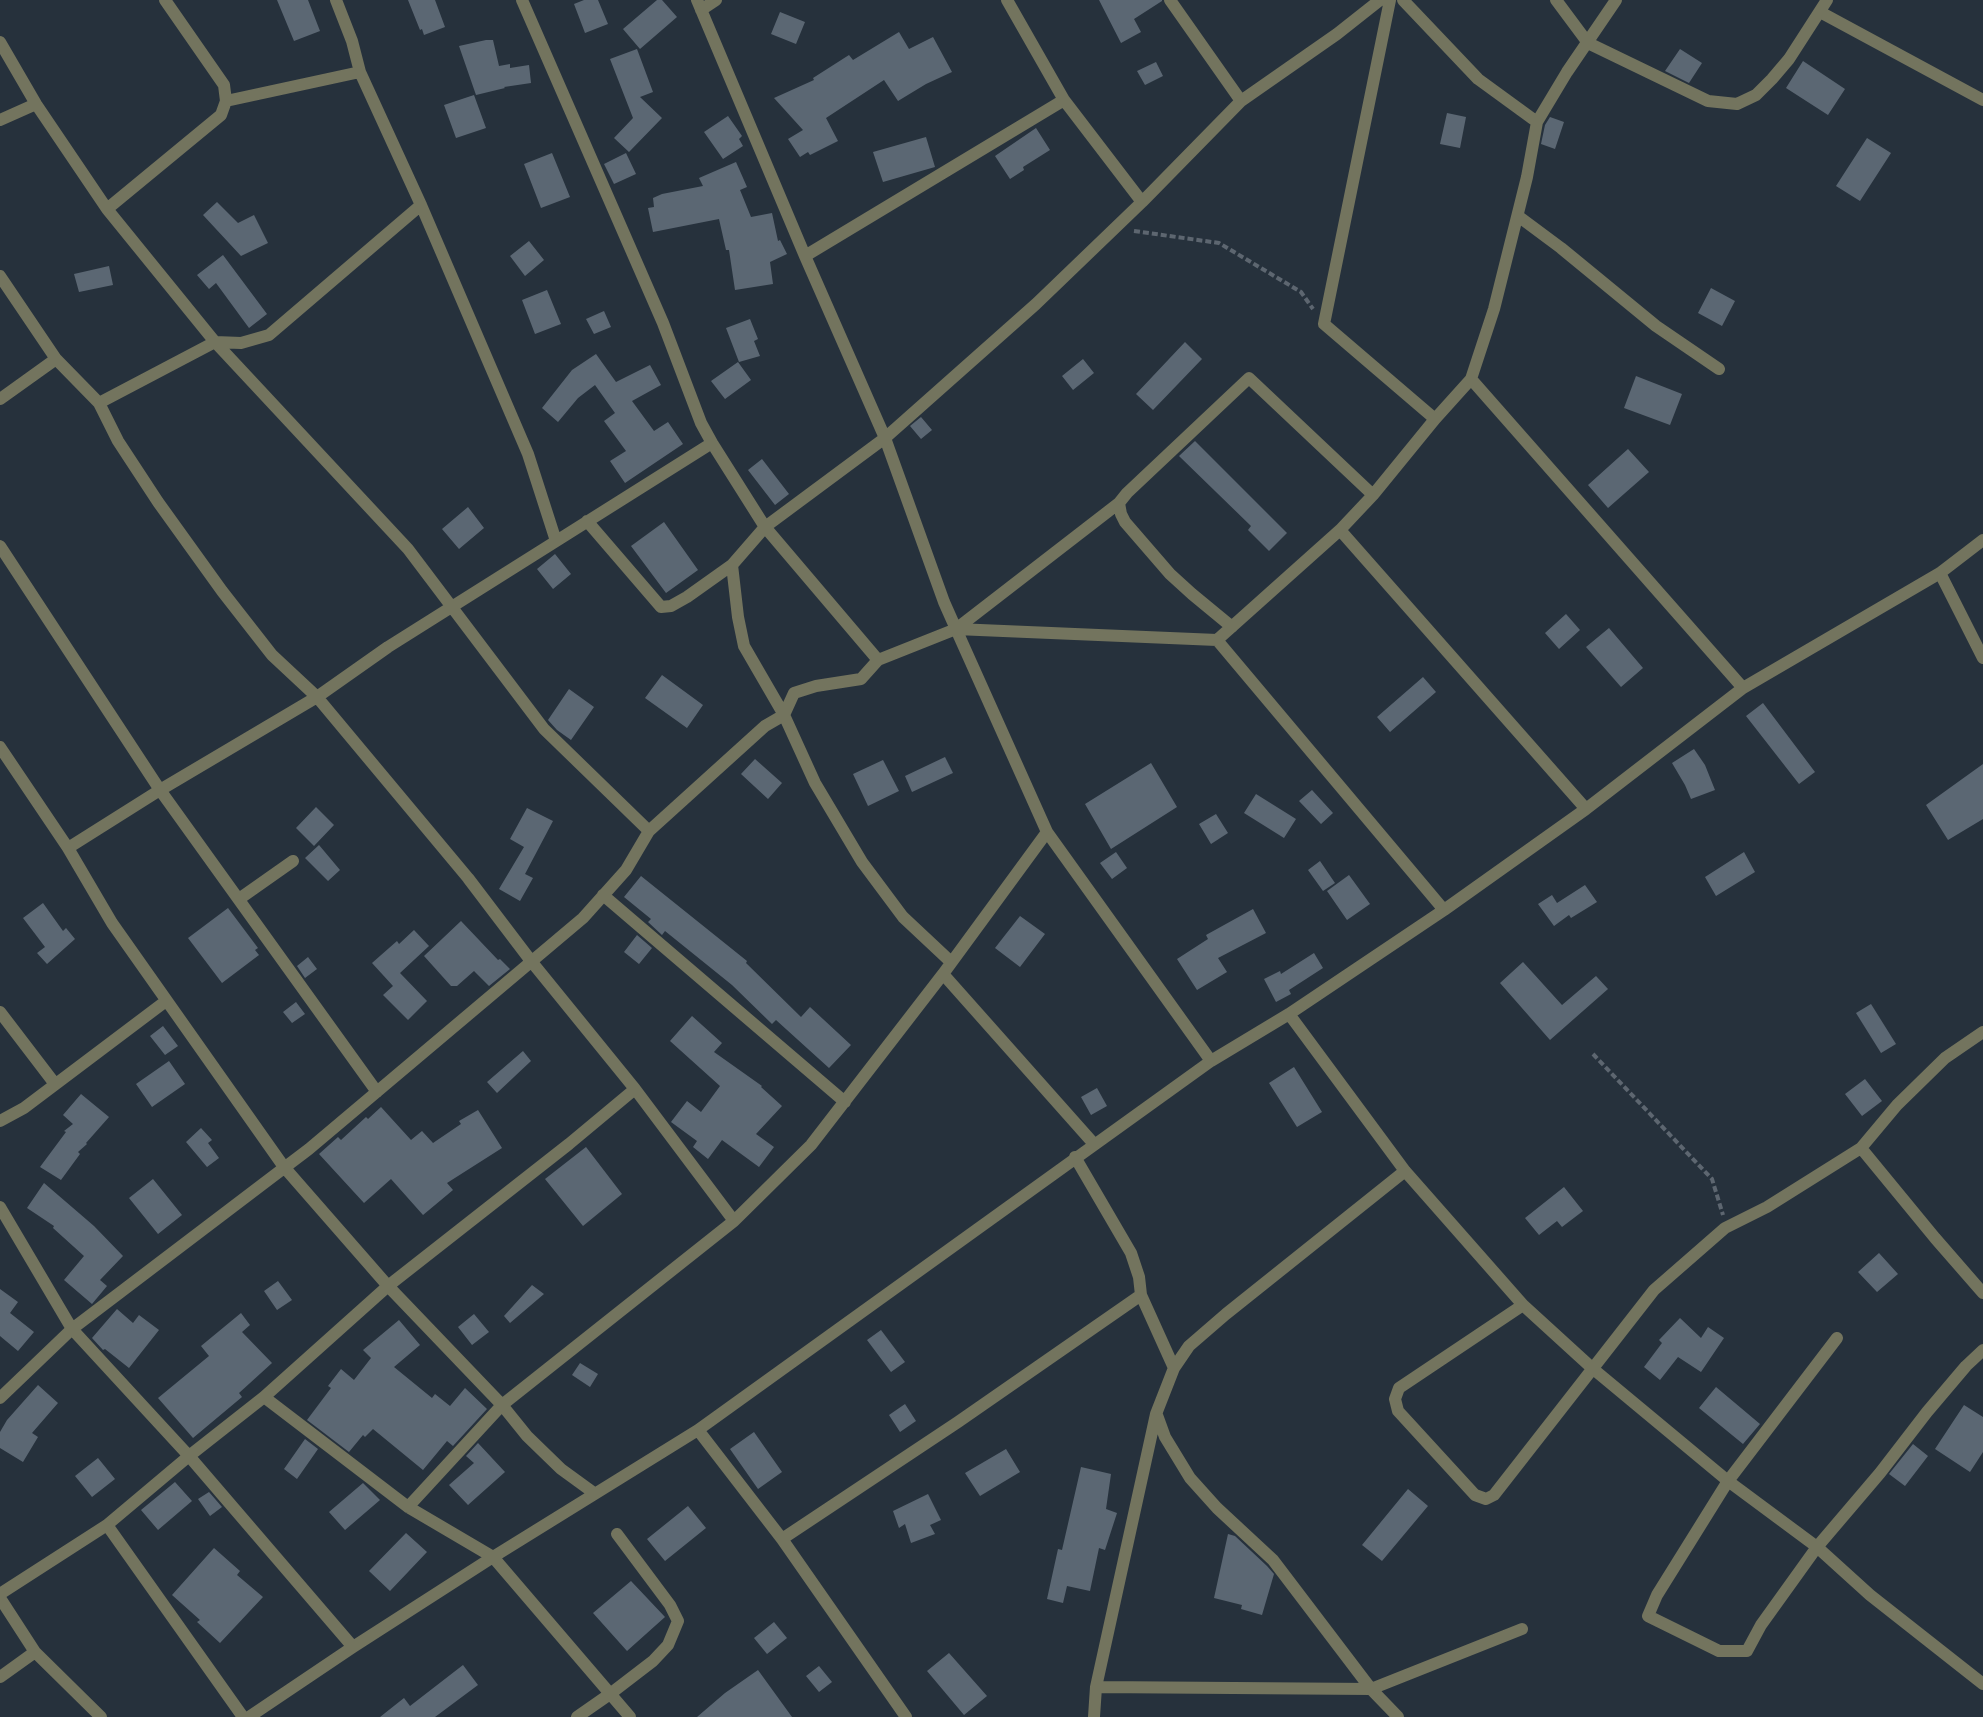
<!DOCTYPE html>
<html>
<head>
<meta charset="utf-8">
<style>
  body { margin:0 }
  canvas { display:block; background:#26313c }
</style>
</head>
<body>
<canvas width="1983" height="1717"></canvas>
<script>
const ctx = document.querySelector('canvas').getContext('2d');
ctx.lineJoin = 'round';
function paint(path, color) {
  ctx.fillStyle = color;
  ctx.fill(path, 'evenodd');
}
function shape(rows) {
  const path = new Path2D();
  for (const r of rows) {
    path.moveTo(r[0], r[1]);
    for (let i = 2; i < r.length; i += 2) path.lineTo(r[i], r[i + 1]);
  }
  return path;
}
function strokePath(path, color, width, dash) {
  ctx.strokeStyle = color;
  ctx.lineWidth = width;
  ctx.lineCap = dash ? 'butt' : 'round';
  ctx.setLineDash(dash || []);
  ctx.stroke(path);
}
paint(shape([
  [277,0,308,0,320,31,294,41],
  [408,0,435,0,445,27,424,35,422,29,420,30],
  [584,0,598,0,608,24,585,33,574,4],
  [657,0,662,0,677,17,640,49,623,29],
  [1099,0,1162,0,1162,1,1134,19,1141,32,1121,43],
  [780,12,805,22,796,44,771,34],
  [899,32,909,49,933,37,952,72,926,84,898,101,884,80,826,118,838,141,810,155,808,152,800,157,788,139,803,130,774,98,814,80,813,78,849,55,853,60],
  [486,40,493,40,499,66,510,64,510,68,529,65,531,83,504,87,505,88,476,95,459,46],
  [637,49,653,92,640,97,662,118,629,152,614,138,633,118,610,59],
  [1680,49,1702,63,1689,83,1665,71],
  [1803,61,1845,89,1828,115,1786,88],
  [1156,62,1163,76,1145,85,1137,71],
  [474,95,486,128,456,138,444,105],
  [1447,113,1466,117,1460,148,1440,144],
  [728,116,742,136,739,139,743,146,723,159,704,132],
  [1550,117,1564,122,1555,149,1541,144,1545,125],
  [1036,128,1050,150,1023,167,1024,170,1010,179,995,156],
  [926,137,935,167,883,182,873,152],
  [1867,138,1891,153,1860,201,1836,186],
  [552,153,570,197,541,208,524,164],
  [626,153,636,174,614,184,604,164],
  [736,162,747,187,740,190,751,217,772,213,778,241,780,240,787,254,770,262,773,284,735,290,729,250,726,250,719,219,653,232,648,208,654,207,653,198,662,194,703,186,699,178],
  [217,202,238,223,254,215,268,243,241,256,203,215],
  [529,241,544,260,525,276,510,256],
  [223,255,267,314,249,328,216,283,209,289,197,275],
  [109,266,113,285,79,292,74,274],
  [1711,288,1735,301,1722,326,1698,313],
  [547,290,561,324,535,334,522,300],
  [604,311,611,327,594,334,586,319],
  [750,319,758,339,754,341,760,356,739,362,726,328],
  [1185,342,1202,359,1153,410,1136,394],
  [596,354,616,382,650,365,661,385,632,401,654,431,668,422,683,444,625,483,610,461,626,451,604,421,615,413,595,385,578,398,558,422,542,408,572,370],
  [1083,359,1094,373,1073,390,1062,376],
  [738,362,751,380,725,399,711,381],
  [1636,376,1682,394,1670,425,1624,408],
  [921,417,932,430,921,439,910,426],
  [1195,441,1287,533,1269,551,1248,530,1251,526,1179,456],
  [1628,449,1649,472,1608,508,1588,485],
  [762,459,789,494,775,505,748,470],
  [468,507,484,528,459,549,442,529],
  [664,522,698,570,666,593,631,546],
  [555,554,571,574,553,589,537,569],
  [1566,614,1580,630,1559,649,1545,633],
  [1609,628,1643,668,1621,687,1586,647],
  [662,675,703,705,687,728,645,698],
  [1423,677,1436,692,1390,732,1377,717],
  [569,689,594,707,571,740,557,730,548,720],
  [1763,703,1815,772,1799,784,1746,716],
  [1694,749,1705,765,1715,790,1691,799,1685,785,1672,763],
  [945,757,953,773,912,792,905,776],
  [755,759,782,783,768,799,741,774],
  [883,760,899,791,868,806,853,774],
  [1151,763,1177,807,1111,849,1085,804],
  [1983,764,1983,819,1948,840,1926,805],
  [1312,790,1333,813,1321,824,1299,801],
  [1256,794,1296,819,1284,838,1244,813],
  [316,807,334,825,314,846,296,828],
  [527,808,553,821,525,874,533,878,520,901,499,889,524,847,510,839],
  [1216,814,1228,833,1211,844,1199,824],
  [319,845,340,870,328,881,305,858],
  [1116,852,1127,868,1112,879,1100,863],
  [1744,852,1755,872,1716,896,1705,877],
  [1320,861,1335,883,1323,891,1308,870],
  [1349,875,1370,904,1347,920,1327,891],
  [641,876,747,961,746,963,801,1017,810,1007,851,1045,829,1068,776,1020,772,1024,732,985,665,931,662,935,648,922,651,919,624,897],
  [1585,885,1597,902,1571,918,1569,915,1554,926,1538,904,1552,895,1557,903],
  [43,903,63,931,66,928,75,939,47,964,37,953,45,947,23,918],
  [228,908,258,948,255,950,259,955,222,983,188,938],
  [1253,909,1266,933,1218,958,1227,972,1197,990,1177,959,1208,939,1206,935],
  [1020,916,1045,934,1020,967,995,948],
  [461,921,498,960,500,959,510,969,489,986,474,971,457,986,451,986,424,956],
  [414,930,429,946,400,973,427,1001,408,1020,383,995,393,986,372,963,397,941,399,944],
  [637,935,652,948,639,964,624,952],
  [1314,953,1323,968,1289,990,1291,994,1276,1002,1264,979,1280,971,1281,974],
  [308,957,317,969,305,978,297,966],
  [1523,962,1562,1005,1596,976,1608,989,1550,1040,1500,983],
  [296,1002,305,1014,292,1023,283,1012],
  [1871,1004,1896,1044,1881,1053,1856,1013],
  [692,1016,722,1043,714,1052,762,1086,761,1087,782,1106,756,1134,774,1147,759,1167,722,1140,708,1159,693,1147,697,1141,671,1122,687,1101,701,1112,720,1086,670,1041],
  [163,1026,178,1046,165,1055,150,1036],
  [523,1051,531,1061,497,1093,487,1082],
  [169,1061,185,1084,152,1107,136,1084],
  [1294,1067,1322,1112,1297,1127,1269,1083],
  [1865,1079,1882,1101,1862,1116,1845,1094],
  [1097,1088,1107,1106,1091,1115,1081,1097],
  [81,1094,109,1117,86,1143,87,1144,78,1152,80,1154,61,1180,40,1167,66,1132,64,1131,73,1124,63,1115],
  [381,1107,411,1140,422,1131,433,1143,461,1124,459,1121,478,1110,502,1148,447,1183,453,1190,423,1215,391,1179,364,1203,319,1154,338,1137,341,1140,366,1117,368,1119],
  [201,1128,212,1140,208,1143,219,1158,207,1167,186,1142],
  [586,1147,622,1194,583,1226,545,1179],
  [153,1179,182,1215,158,1234,129,1198],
  [44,1183,94,1226,123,1256,100,1280,107,1286,92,1304,64,1280,84,1256,53,1228,54,1226,27,1208],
  [1564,1187,1583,1211,1562,1227,1557,1221,1539,1235,1525,1218],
  [1879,1253,1898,1274,1877,1292,1858,1272],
  [278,1281,292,1300,277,1310,264,1291],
  [532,1285,544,1294,510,1323,504,1316],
  [0,1289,18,1302,10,1313,34,1332,18,1351,0,1336],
  [117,1309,133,1323,139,1315,159,1330,129,1368,105,1349,103,1350,92,1338],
  [241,1313,250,1325,242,1332,272,1363,239,1393,242,1397,193,1438,158,1398,209,1356,201,1346],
  [474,1314,489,1332,472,1345,458,1327],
  [1680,1318,1701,1338,1708,1327,1724,1338,1701,1372,1678,1357,1660,1380,1644,1367,1662,1343,1659,1340],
  [399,1320,420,1345,394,1367,432,1398,435,1394,450,1406,465,1388,487,1409,453,1446,447,1441,423,1470,373,1429,365,1437,363,1435,349,1452,307,1420,331,1388,328,1386,341,1369,354,1380,371,1358,363,1350],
  [881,1330,905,1362,891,1372,867,1340],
  [580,1363,598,1374,590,1387,572,1375],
  [38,1385,58,1403,32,1433,38,1437,23,1462,0,1448,0,1432,7,1420],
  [1716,1387,1760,1424,1743,1444,1699,1408],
  [905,1404,916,1421,900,1432,889,1415],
  [1964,1405,1983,1417,1983,1452,1970,1472,1935,1449],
  [754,1432,782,1472,758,1489,730,1449],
  [305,1439,318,1449,297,1479,284,1469],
  [478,1443,505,1472,468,1505,449,1485,474,1463,466,1456],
  [1913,1444,1928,1456,1905,1486,1889,1474],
  [1006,1449,1020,1472,980,1496,965,1473],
  [98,1458,115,1479,92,1497,75,1476],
  [1081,1467,1111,1474,1106,1509,1117,1513,1105,1550,1099,1548,1090,1591,1067,1586,1063,1603,1047,1599,1058,1549,1062,1550],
  [175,1482,192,1501,158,1530,141,1510],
  [363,1483,380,1500,345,1530,329,1512],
  [1408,1489,1428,1506,1382,1561,1362,1545],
  [209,1492,222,1507,210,1516,198,1499],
  [928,1494,941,1520,930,1525,935,1534,911,1543,905,1524,899,1528,893,1511],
  [688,1506,706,1528,665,1561,647,1539],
  [406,1533,427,1552,390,1591,369,1571],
  [1228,1534,1235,1536,1267,1566,1274,1574,1262,1615,1241,1609,1242,1605,1214,1598],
  [214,1548,240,1571,237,1575,263,1597,220,1643,197,1622,200,1620,172,1595],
  [631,1581,665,1617,627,1651,593,1613],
  [774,1622,787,1638,767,1654,754,1638],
  [949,1653,987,1696,964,1715,927,1671],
  [463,1665,478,1685,435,1717,380,1717,404,1698,410,1706],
  [819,1666,832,1682,819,1692,806,1676],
  [758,1670,792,1717,697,1717,725,1693]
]), '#5b6773');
strokePath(shape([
  [1134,231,1219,243,1301,292,1313,309],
  [1593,1054,1712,1179,1723,1215]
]), '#5d6670', 4, [6, 3]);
strokePath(shape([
  [336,0,352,41,360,72,421,205,528,454,556,541],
  [522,0,663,323,701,423,712,443,765,527,878,660],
  [1007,0,1064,100,1142,202],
  [1170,0,1241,101],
  [1390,0,1324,324,1435,419],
  [1403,0,1478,79,1537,122],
  [1556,0,1588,43,1708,101,1737,104,1756,95,1772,79,1789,59,1827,0],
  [701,10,716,0],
  [1820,12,1983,100],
  [0,42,36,104,107,209,215,342,408,549,544,729,649,831],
  [226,101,360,72],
  [0,120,36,104],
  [107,209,221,115,226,101,224,85,165,0],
  [1518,216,1561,248,1656,326,1719,369],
  [805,256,1064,100],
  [0,276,56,359,99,403,118,441,158,502,222,591,272,655,317,697,468,878,531,961,635,1089,734,1221],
  [1471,379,1743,688],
  [0,399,56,359],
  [99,403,215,342,241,343,269,335,421,205],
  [587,521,661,607,671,606,687,597,732,565,765,527,885,438,1036,304,1142,202,1241,101,1337,34,1380,0],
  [1340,530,1586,809],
  [0,546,160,790,377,1092],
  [732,565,738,617,744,646,784,715,815,783,862,862,903,917,951,962],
  [1940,573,1983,658],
  [1232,627,1192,594,1170,574,1125,522,1121,514,1119,503,1127,493,1249,378,1373,495],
  [956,629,1217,640,1340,530,1373,495,1435,419,1471,379,1494,309,1527,177,1537,122,1567,72,1616,0],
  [956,629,1047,832,1211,1061],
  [956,629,1119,503],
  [1217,640,1444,910],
  [0,747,68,848,112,923,284,1167,388,1286,502,1405,527,1436,561,1469,594,1493],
  [68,848,160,790,317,697,388,647,712,443],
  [603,895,845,1102],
  [239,899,293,861],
  [943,974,1094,1144],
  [0,1012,55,1084],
  [1289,1014,1405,1171,1523,1305,1592,1368,1728,1481,1817,1547,1870,1595,1983,1684],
  [0,1121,24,1108,166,1001],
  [1861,1148,1935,1238,1983,1293],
  [1075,1157,1131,1253,1139,1277,1141,1295,1174,1368],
  [0,1207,72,1329,189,1456,353,1647],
  [1523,1305,1399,1388,1395,1399,1398,1411,1475,1495,1486,1499,1494,1495,1654,1290,1725,1228,1767,1207,1861,1148,1897,1105,1945,1058,1983,1032],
  [1837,1338,1728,1481,1657,1595,1648,1616,1719,1651,1747,1651,1761,1625,1817,1547,1880,1473,1927,1412,1966,1366,1983,1350],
  [264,1397,408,1507,493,1557,630,1717],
  [0,1398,72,1329,309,1149,583,918,626,870,649,831,765,726,784,715,794,693,816,686,861,679,878,660,956,629,944,602,885,438,805,256,697,0],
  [1157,1415,1165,1437,1190,1478,1217,1508,1273,1560,1371,1689,1398,1717],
  [698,1430,782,1539,906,1717],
  [408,1507,502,1405,734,1221,811,1145,943,974,1047,832],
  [107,1525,243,1717],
  [782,1539,958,1422,1141,1295],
  [0,1594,107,1525,189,1456,264,1397,388,1286,569,1144,635,1089],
  [0,1598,35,1652,101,1717],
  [0,1677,35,1652],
  [1096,1687,1371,1689,1522,1629],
  [249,1717,353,1647,493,1557,698,1430,1211,1061,1289,1014,1444,910,1586,809,1743,688,1940,573,1983,540],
  [577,1717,610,1694,653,1661,668,1645,678,1621,670,1605,617,1534],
  [1094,1717,1096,1687,1156,1414,1174,1368,1189,1346,1226,1314,1405,1171]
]), '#73745e', 12);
</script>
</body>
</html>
